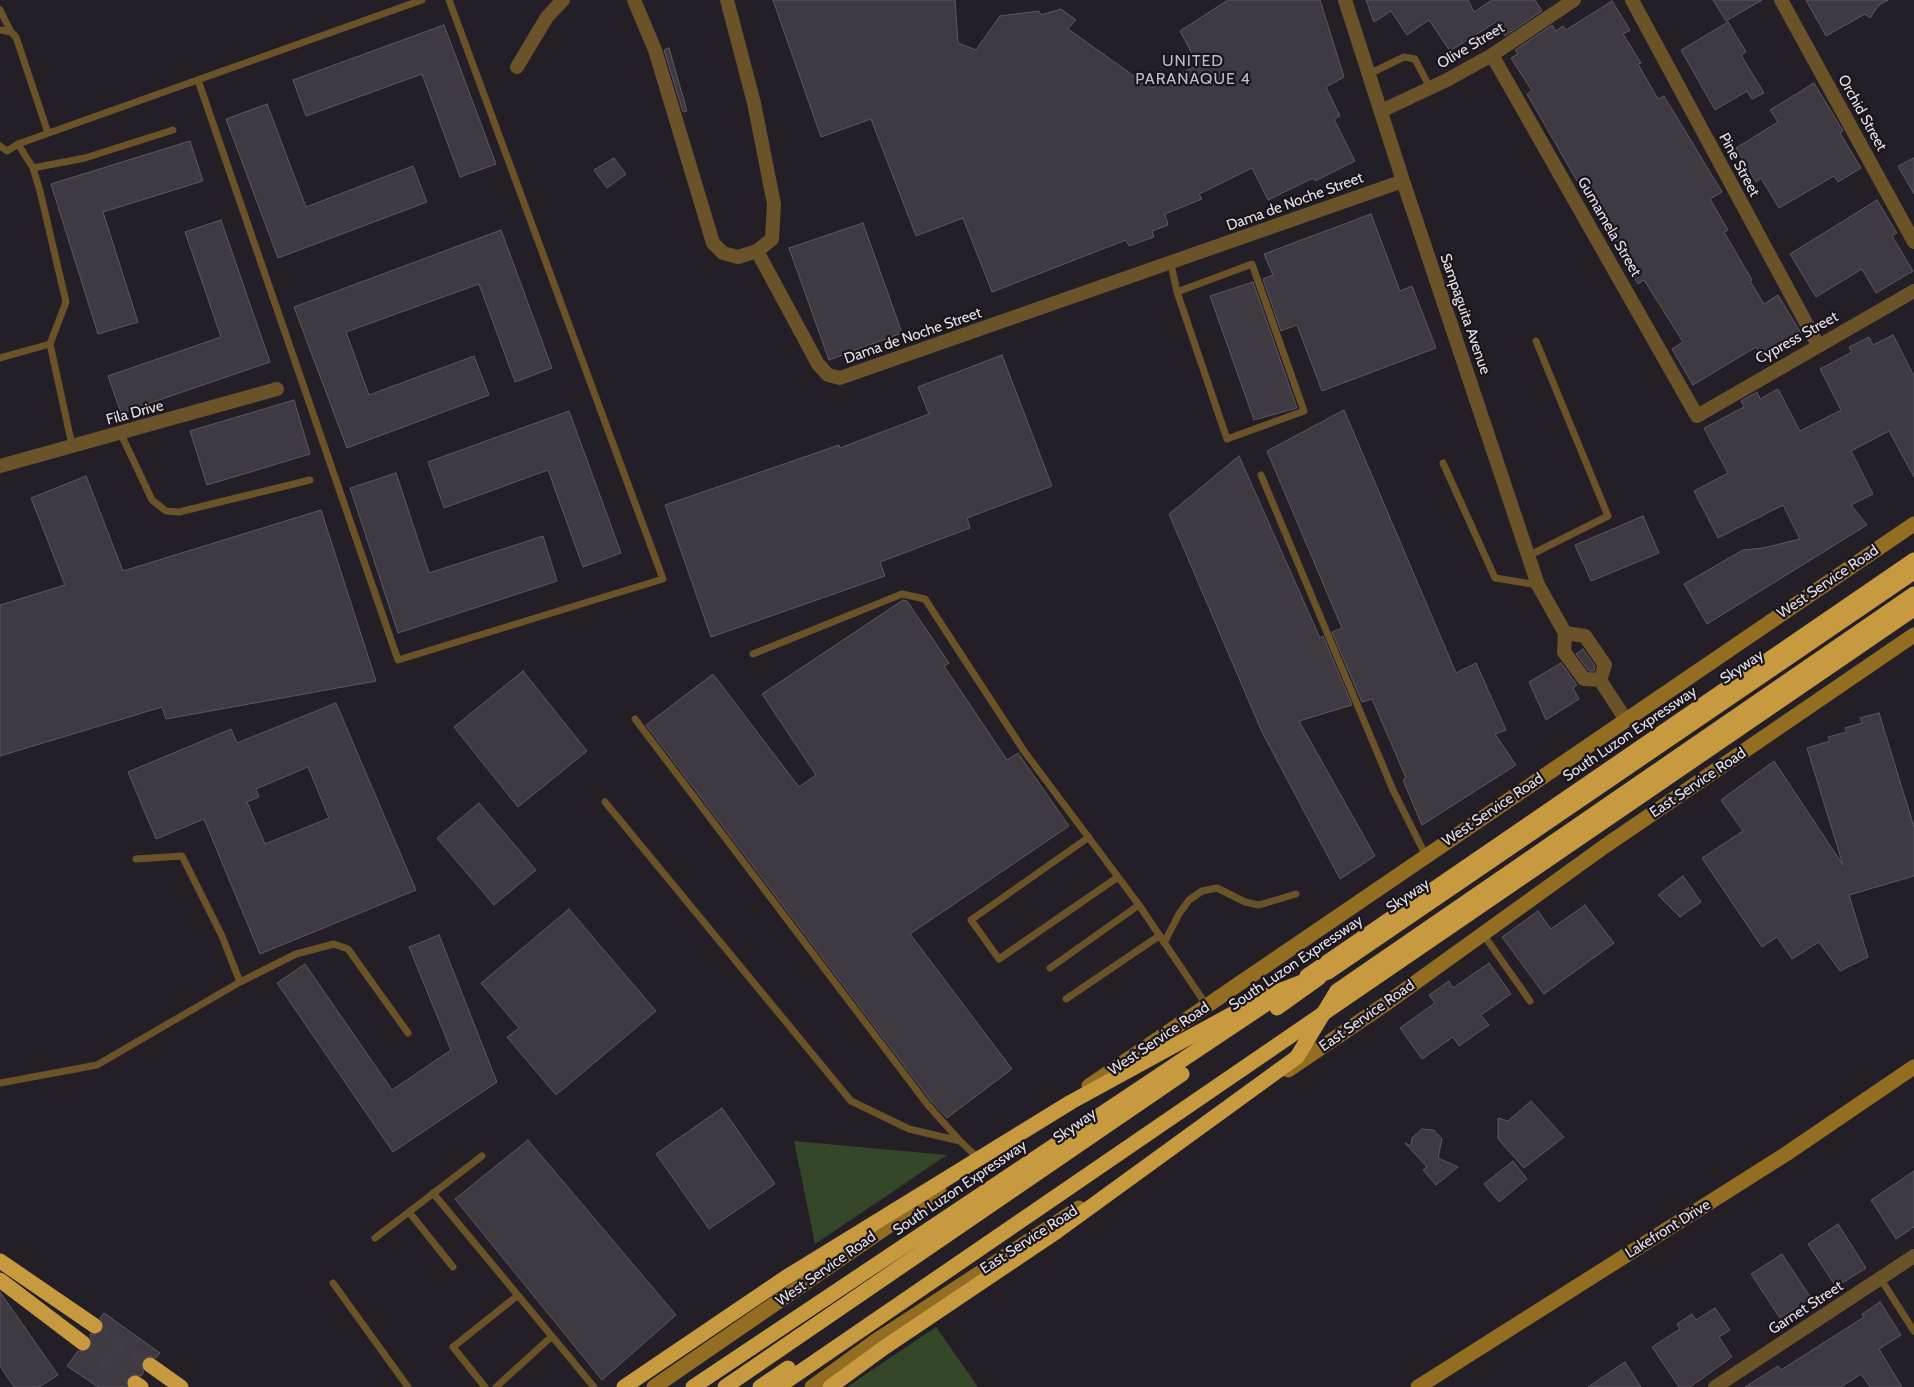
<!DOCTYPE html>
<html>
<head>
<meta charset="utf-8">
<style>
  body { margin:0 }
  canvas { display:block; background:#241e26 }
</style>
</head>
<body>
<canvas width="1914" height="1387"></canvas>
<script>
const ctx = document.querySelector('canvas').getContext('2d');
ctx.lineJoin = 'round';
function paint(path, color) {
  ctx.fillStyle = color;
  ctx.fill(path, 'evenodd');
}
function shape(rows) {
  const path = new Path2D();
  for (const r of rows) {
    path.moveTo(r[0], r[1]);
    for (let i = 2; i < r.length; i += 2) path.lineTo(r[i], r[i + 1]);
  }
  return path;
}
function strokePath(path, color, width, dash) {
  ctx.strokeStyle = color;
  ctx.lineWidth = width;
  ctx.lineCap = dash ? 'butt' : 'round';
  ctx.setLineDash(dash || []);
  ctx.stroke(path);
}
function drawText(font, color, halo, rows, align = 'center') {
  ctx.font = font + ' Cabin,sans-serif';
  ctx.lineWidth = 4.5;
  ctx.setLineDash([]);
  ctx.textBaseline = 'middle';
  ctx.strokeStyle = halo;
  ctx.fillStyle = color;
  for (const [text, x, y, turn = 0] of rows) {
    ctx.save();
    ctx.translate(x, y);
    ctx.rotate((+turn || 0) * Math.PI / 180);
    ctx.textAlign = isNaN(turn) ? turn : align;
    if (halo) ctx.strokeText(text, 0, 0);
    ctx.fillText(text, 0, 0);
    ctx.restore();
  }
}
paint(shape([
  [794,1141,947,1155,815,1244],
  [936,1327,978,1387,847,1387]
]), '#344829');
const building = shape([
  [773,0,955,0,958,43,976,50,1000,16,1039,11,1041,15,1061,9,1076,20,1068,29,1151,88,1198,65,1180,31,1228,0,1320,0,1344,77,1326,87,1340,116,1334,119,1355,161,1315,181,1313,178,1268,200,1252,168,1199,194,1202,199,1165,214,1168,225,1152,231,1154,237,1129,246,1126,240,992,292,963,218,916,236,871,119,821,137,773,0],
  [1366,0,1468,0,1474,12,1492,0,1535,0,1542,11,1505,36,1496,22,1450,51,1429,20,1407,35,1391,11,1374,22,1366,0],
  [1713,0,1762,0,1726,21,1713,0],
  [1806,0,1888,0,1879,5,1870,18,1865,14,1826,36,1806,0],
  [1612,1,1630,30,1623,34,1641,63,1638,64,1658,99,1664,96,1722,192,1710,199,1728,230,1724,232,1752,280,1750,281,1764,304,1778,295,1801,333,1762,356,1756,347,1693,385,1672,349,1683,342,1644,280,1638,284,1595,212,1527,94,1532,91,1511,58,1518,54,1515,50,1552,25,1556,31,1563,26,1566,30,1612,1],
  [1728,22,1746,52,1741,55,1764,93,1752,99,1747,91,1715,110,1681,50,1728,22],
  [444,25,496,164,460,177,422,74,306,116,293,80,444,25],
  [669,48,687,111,683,112,664,50,669,48],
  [1814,83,1843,131,1840,133,1861,168,1838,182,1834,176,1779,208,1761,178,1756,182,1736,148,1778,122,1770,110,1814,83],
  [267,104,306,207,413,166,427,202,278,258,226,119,267,104],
  [190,141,203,181,103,212,138,322,98,334,51,184,190,141],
  [614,158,626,174,607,188,594,170,614,158],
  [1914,158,1914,194,1898,166,1914,158],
  [1877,200,1897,233,1892,236,1913,271,1876,293,1862,269,1816,297,1790,254,1877,200],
  [1371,214,1400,291,1412,286,1436,348,1322,391,1297,325,1281,331,1263,279,1273,275,1264,254,1371,214],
  [221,220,270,362,121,413,108,376,221,337,185,232,221,220],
  [863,223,902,333,829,360,789,248,863,223],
  [501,230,552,368,515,382,479,284,346,332,369,395,474,356,489,395,347,448,294,307,501,230],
  [1253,282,1297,408,1254,420,1210,296,1253,282],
  [1893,335,1914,376,1914,477,1889,431,1851,451,1873,494,1851,505,1867,525,1707,624,1684,584,1743,550,1763,548,1800,539,1783,505,1718,538,1694,491,1728,473,1704,428,1744,407,1741,401,1757,392,1760,399,1778,389,1800,431,1841,410,1820,369,1852,352,1849,347,1869,337,1873,345,1893,335],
  [1002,355,1052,486,967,518,970,528,880,562,885,576,711,637,665,505,839,445,840,448,929,414,918,387,1002,355],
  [294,400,310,454,207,485,190,431,294,400],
  [1344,410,1456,673,1476,663,1506,730,1495,734,1516,765,1422,825,1403,780,1406,778,1372,699,1362,702,1332,632,1342,628,1267,451,1344,410],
  [569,411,621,553,583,567,548,470,444,508,428,462,569,411],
  [1239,456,1320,638,1323,636,1352,705,1299,721,1375,856,1340,879,1262,732,1169,514,1239,456],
  [396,473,429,573,543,536,557,581,398,633,350,488,396,473],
  [86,476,123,571,321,510,376,681,166,719,162,707,0,756,0,605,65,585,31,498,86,476],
  [1643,516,1659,553,1591,581,1575,545,1643,516],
  [903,600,907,601,949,663,944,666,1007,760,1018,753,1069,826,910,934,1012,1069,947,1118,931,1101,646,725,713,674,799,787,816,775,762,694,903,600],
  [1583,649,1595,666,1594,671,1589,671,1576,654,1583,649],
  [1561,663,1577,685,1573,688,1579,699,1546,720,1529,682,1561,663],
  [523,671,587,751,518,807,454,727,523,671],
  [336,703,416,890,260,954,204,819,156,839,128,772,231,729,237,743,336,703],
  [308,767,329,818,265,844,247,802,259,797,256,789,308,767],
  [1879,713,1914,827,1914,876,1849,895,1868,957,1840,971,1819,942,1792,959,1777,937,1762,947,1702,858,1743,831,1721,800,1774,761,1843,865,1807,748,1830,741,1828,737,1847,732,1845,728,1862,723,1860,718,1879,713],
  [479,803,536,870,494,905,437,838,479,803],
  [1683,876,1701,902,1680,917,1658,895,1683,876],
  [1585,905,1614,943,1544,994,1502,937,1538,911,1551,929,1585,905],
  [569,909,656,1011,556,1095,507,1037,519,1028,481,983,569,909],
  [439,935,497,1082,393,1152,277,983,305,964,392,1090,451,1050,409,947,439,935],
  [1489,963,1511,994,1481,1015,1489,1025,1459,1046,1453,1037,1422,1059,1400,1028,1435,1003,1429,995,1449,981,1453,988,1489,963],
  [1531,1101,1564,1137,1524,1168,1498,1139,1498,1118,1508,1121,1531,1101],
  [722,1108,775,1184,709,1229,656,1154,722,1108],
  [1422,1129,1434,1130,1442,1139,1438,1158,1458,1167,1436,1185,1423,1170,1427,1167,1405,1143,1411,1146,1412,1138,1422,1129],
  [528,1140,676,1315,602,1380,455,1199,528,1140],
  [1513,1161,1527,1179,1499,1202,1484,1184,1513,1161],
  [1914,1171,1914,1227,1896,1239,1871,1200,1914,1171],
  [1838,1224,1866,1268,1836,1287,1808,1244,1838,1224],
  [1782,1254,1811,1298,1780,1318,1751,1274,1782,1254],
  [0,1292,58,1375,39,1387,14,1387,0,1366,0,1292],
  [1880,1302,1901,1335,1879,1349,1902,1387,1870,1387,1861,1374,1841,1387,1745,1387,1778,1366,1781,1370,1864,1317,1862,1314,1880,1302],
  [1715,1308,1730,1330,1719,1337,1732,1357,1690,1387,1679,1387,1652,1347,1680,1329,1677,1324,1692,1314,1696,1320,1715,1308],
  [104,1313,160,1353,156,1358,150,1356,143,1359,141,1365,144,1372,141,1376,130,1375,126,1382,127,1387,98,1387,67,1366,78,1351,86,1352,91,1348,92,1344,90,1334,95,1335,102,1332,104,1326,100,1318,104,1313],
  [1625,1362,1641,1387,1588,1387,1625,1362]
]);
paint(building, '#3f3941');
strokePath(building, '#5e5760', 1);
strokePath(shape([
  [95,1326,150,1365],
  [83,1343,135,1383]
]), '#413b43', 15, [15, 8]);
strokePath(shape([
  [0,10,11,32],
  [0,30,11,32,16,37,48,133],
  [1369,74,1404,57,1415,59,1430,88],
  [198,80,398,660,663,579,449,0],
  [0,146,7,151,18,144,422,0],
  [33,168,85,158,173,130],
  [1171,264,1177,292,1227,439,1304,411,1252,264,1177,292],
  [50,344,72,445],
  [0,358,50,344,66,302,40,191,33,168,18,144],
  [121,434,152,500,166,511,179,512,310,480],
  [1443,463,1495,578,1538,585],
  [1261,475,1393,790,1426,856],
  [1528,556,1608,516,1536,341],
  [753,654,902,594,925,599,1024,751,1139,905,1207,1006],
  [635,719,927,1104,960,1141],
  [605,802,851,1101,909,1129,960,1141,980,1160],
  [1089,837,971,920,999,959,1118,877],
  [136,859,182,856,222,936,240,982],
  [1483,934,1530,1001],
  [1164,943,1179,914,1189,900,1202,891,1217,888,1245,902,1259,905,1296,894],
  [1050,968,1139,905],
  [1066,999,1159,936],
  [0,1083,97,1065,240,982,296,954,334,944,348,949,408,1033],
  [433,1193,594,1387],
  [409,1212,453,1267],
  [375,1238,482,1156],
  [1880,1278,1914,1331],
  [333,1283,408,1387],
  [485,1387,453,1347,517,1296],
  [496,1387,551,1337]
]), '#6a5328', 7);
strokePath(shape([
  [634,0,655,50,713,243,723,253,738,257,757,251,772,239,774,204,754,103,727,0],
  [1345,0,1403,181,1538,585,1565,633,1564,652,1584,679,1600,680],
  [1632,0,1818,345],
  [1781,0,1914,242],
  [1492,55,1697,416,1914,291],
  [517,67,547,17,563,0],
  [1381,111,1447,80,1492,55,1574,0],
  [757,251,818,364,828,375,840,378,1403,181],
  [0,466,277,389],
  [1565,633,1585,636,1605,665,1600,680],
  [1600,680,1626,720],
  [1715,1387,1914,1256]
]), '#6a5328', 14);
strokePath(shape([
  [1288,1070,1387,1003,1605,846,1914,635],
  [1089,1086,1914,524],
  [654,1387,939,1191],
  [812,1387,874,1342,1079,1208],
  [1418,1387,1786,1154,1914,1067]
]), '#936e22', 15);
strokePath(shape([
  [1307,976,1914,560],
  [1277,1008,1319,978],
  [0,1261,95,1326],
  [0,1280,83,1343],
  [150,1365,181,1387],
  [135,1383,141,1387],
  [693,1387,1284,992],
  [725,1387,1182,1074],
  [760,1387,788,1368],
  [778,1387,1914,609],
  [830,1387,885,1347,1056,1232]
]), '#c89a40', 15);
strokePath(shape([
  [1056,1232,1297,1057,1337,991,1914,594],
  [624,1387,785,1278,1071,1102,1263,997,1328,972,1914,572]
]), '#c89a40', 15);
drawText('15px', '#e5e1e6', '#1a151c', [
  ["Olive Street",1471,46,-31],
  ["Orchid Street",1862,113,61],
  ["Pine Street",1739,165,62],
  ["Dama de Noche Street",1295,202,-20],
  ["Gumamela Street",1609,227,60],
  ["Sampaguita Avenue",1465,314,71],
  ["Dama de Noche Street",913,336,-19],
  ["Cypress Street",1797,338,-29],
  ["Fila Drive",135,413,-15],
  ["West Service Road",1828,582,-34],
  ["Skyway",1742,667,-34],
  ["South Luzon Expressway",1630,734,-34],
  ["East Service Road",1698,783,-34],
  ["West Service Road",1493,810,-34],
  ["Skyway",1408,896,-34],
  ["South Luzon Expressway",1296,963,-34],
  ["East Service Road",1367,1016,-35],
  ["West Service Road",1159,1039,-34],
  ["Skyway",1075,1126,-35],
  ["South Luzon Expressway",960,1188,-34],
  ["Lakefront Drive",1668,1229,-32],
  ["East Service Road",1029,1240,-33],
  ["West Service Road",826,1269,-35],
  ["Garnet Street",1806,1308,-33]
]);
ctx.letterSpacing = '1px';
drawText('16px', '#c3bbc5', '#1a151c', [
  ["UNITED",1193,61],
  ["PARANAQUE 4",1193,79]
]);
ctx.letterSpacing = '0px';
</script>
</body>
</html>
